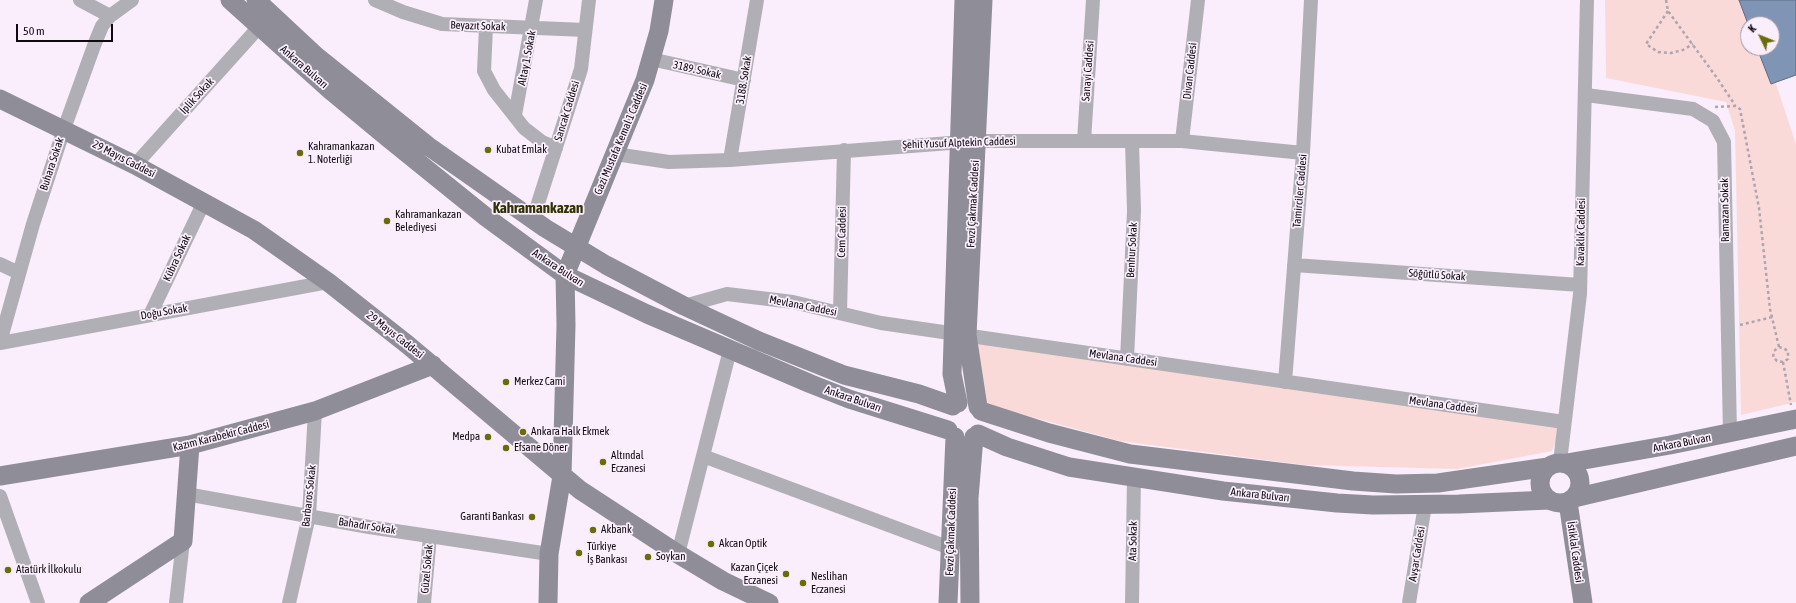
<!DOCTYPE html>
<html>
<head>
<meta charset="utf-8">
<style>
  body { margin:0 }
  #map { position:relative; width:1796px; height:603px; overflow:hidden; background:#faeefc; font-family:"Asap Condensed",sans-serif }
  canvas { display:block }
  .north { position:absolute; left:1740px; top:16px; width:40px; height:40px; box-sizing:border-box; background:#faeefc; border:1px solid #9c939d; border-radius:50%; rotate:313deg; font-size:11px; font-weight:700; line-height:16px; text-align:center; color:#0e0a0f }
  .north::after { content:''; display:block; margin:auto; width:14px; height:18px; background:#6b6b0a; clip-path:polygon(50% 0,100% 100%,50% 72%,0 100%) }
  .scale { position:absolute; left:16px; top:24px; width:97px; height:18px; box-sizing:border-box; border:2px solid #0e0a0f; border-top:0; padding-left:5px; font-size:12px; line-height:14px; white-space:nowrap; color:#0e0a0f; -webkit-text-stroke:3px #faeefc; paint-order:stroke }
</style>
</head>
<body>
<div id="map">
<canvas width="1796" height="603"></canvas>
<div class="north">K</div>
<div class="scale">50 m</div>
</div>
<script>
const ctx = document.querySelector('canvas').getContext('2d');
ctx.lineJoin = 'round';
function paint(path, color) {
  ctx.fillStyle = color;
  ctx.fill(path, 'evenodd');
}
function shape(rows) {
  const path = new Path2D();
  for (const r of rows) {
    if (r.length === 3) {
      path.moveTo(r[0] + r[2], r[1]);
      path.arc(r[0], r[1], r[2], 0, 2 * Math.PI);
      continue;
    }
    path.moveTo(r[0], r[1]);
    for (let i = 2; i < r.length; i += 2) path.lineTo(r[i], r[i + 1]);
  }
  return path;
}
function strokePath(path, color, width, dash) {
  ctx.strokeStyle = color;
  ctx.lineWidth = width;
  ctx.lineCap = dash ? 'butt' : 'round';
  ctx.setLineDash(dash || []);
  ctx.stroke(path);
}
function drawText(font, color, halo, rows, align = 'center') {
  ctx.font = font + ' "Asap Condensed",sans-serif';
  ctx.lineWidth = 3.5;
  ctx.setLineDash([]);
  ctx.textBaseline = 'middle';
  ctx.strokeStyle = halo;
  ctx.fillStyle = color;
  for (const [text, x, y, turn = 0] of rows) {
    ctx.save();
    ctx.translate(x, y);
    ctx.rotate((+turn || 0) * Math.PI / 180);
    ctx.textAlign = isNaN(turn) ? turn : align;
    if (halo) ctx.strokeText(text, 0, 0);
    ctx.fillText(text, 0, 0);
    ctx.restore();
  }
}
paint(shape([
  [1605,0,1745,0,1755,24,1748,24,1748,48,1764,48,1796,144,1796,402,1741,415,1735,131,1726,102,1606,78],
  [973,342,1564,422,1552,451,1457,469,1304,465,1120,441,984,404]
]), '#fadad9');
const water = shape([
  [1739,0,1796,0,1796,75,1771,84,1757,48,1772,48,1772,24,1748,24,1739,0]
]);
paint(water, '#8095b5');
strokePath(water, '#5e6b83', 1);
strokePath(shape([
  [1666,0,1668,11,1717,78,1735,105],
  [1668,11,1646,44,1658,52,1671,53,1683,50,1693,44],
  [1715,107,1735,106,1740,109,1759,208,1770,309,1779,347],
  [1740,325,1772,317],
  [1783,362,1777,361,1773,357,1774,351,1779,347,1783,348,1788,351,1788,359,1783,362,1791,405]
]), '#aea5b0', 2.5, [3, 3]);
strokePath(shape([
  [80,0,110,16],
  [375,0,403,12,442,24,585,30],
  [486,27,484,71,494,90,524,128,542,142,556,148],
  [651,59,744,80],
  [1586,95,1693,109,1713,121,1724,142,1730,433],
  [515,115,536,0],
  [1084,141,1093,0],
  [1182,141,1198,0],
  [615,154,669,162,730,160,976,141,1182,141,1303,153],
  [730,160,757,0],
  [135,165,259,27],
  [533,219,581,69,589,0],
  [0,264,19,273],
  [1294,265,1580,285],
  [684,306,727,294,793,302,881,323,1564,422],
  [840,313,844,150],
  [150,315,204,202],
  [0,342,33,224,64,129,95,43,102,26,110,16,132,0],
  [0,343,328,282],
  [1127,359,1134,211,1132,141],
  [1285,382,1303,153,1311,0],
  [703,456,950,548],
  [1560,462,1580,294,1587,0],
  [186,494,369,527,549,554],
  [0,496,38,603],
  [678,554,730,350],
  [176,603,183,541],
  [289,603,309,516,315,411],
  [424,603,430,536],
  [1132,603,1134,478],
  [1409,603,1425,505]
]), '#b0afb6', 14);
strokePath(shape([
  [230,0,330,90,388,138,486,217,565,275,647,314,811,384,849,399,948,430],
  [256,0,316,56,428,146,545,228,606,265,684,306,759,341,844,375,919,394,953,406],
  [0,99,135,165,254,230,328,282,408,345,580,490,678,554,723,581,769,603],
  [958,403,952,374,964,0],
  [978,407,967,335,983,0],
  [981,411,1049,433,1130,454,1353,481,1396,484,1438,483,1548,467],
  [978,434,1007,447,1069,467,1223,491,1337,503,1373,505,1459,504,1549,500],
  [1560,483,20],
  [1567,463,1670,445,1796,419],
  [0,476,190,445,315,411,433,365],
  [1574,498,1796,446],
  [1568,502,1583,603],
  [89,603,183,541,190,445],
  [548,603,549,554,562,476,566,325,565,275,645,80,659,31,664,0],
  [948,603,955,437],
  [970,603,969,498,974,437]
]), '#8f8e98', 19);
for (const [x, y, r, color] of [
  [488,150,4,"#6b6b0a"],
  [300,153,4,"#6b6b0a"],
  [387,221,4,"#6b6b0a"],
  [506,382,4,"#6b6b0a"],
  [523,432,4,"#6b6b0a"],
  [488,437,4,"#6b6b0a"],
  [506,448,4,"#6b6b0a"],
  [603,462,4,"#6b6b0a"],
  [532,517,4,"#6b6b0a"],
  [593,530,4,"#6b6b0a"],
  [711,544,4,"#6b6b0a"],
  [579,553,4,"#6b6b0a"],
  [648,557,4,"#6b6b0a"],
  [8,570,4,"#6b6b0a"],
  [786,574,4,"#6b6b0a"],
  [803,583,4,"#6b6b0a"]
]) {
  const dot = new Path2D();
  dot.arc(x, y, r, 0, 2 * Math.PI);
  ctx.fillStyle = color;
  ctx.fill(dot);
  strokePath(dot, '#faeefc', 1.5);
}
drawText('11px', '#0e0a0f', '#faeefc', [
  ["Beyazıt Sokak",478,26,2],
  ["Altay 1. Sokak",527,58,-79],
  ["Ankara Bulvarı",304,67,41],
  ["3189. Sokak",697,70,13],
  ["Sanayi Caddesi",1088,71,-86],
  ["Divan Caddesi",1190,71,-84],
  ["3188. Sokak",744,80,-81],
  ["İplik Sokak",197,96,-48],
  ["Sancak Caddesi",567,111,-73],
  ["Gazi Mustafa Kemal 1 Caddesi",621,139,-67],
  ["Şehit Yusuf Alptekin Caddesi",959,143,-2],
  ["29 Mayıs Caddesi",124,159,27],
  ["Buhara Sokak",52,164,-72],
  ["Tamirciler Caddesi",1300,191,-85],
  ["Fevzi Çakmak Caddesi",973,204,-87],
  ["Ramazan Sokak",1725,210,-91],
  ["Cem Caddesi",842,232,-89],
  ["Kavaklık Caddesi",1581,232,-89],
  ["Benhur Sokak",1132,250,-87],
  ["Kübra Sokak",177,258,-65],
  ["Ankara Bulvarı",558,268,33],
  ["Söğütlü Sokak",1437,275,4],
  ["Mevlana Caddesi",803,306,11],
  ["Doğu Sokak",164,312,-10],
  ["29 Mayıs Caddesi",395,335,38],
  ["Mevlana Caddesi",1123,358,8],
  ["Ankara Bulvarı",853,399,19],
  ["Mevlana Caddesi",1443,405,8],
  ["Kazım Karabekir Caddesi",221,436,-14],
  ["Ankara Bulvarı",1682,443,-11],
  ["Ankara Bulvarı",1260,495,6],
  ["Barbaros Sokak",309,496,-84],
  ["Bahadır Sokak",367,526,9],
  ["Fevzi Çakmak Caddesi",951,532,-88],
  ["Ata Sokak",1133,541,-89],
  ["İstiklal Caddesi",1575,552,82],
  ["Avşar Caddesi",1417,554,-81],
  ["Güzel Sokak",427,569,-85]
]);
drawText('11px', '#0e0a0f', '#faeefc', [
  ["Kahramankazan",308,147],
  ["1. Noterliği",308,160],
  ["Kubat Emlak",496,150],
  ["Kahramankazan",395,215],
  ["Belediyesi",395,228],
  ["Merkez Cami",514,382],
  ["Ankara Halk Ekmek",531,432],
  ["Medpa",480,437,"right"],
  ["Efsane Döner",514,448],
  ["Altındal",611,456],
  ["Eczanesi",611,469],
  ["Garanti Bankası",524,517,"right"],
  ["Akbank",601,530],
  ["Akcan Optik",719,544],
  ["Türkiye",587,547],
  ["İş Bankası",587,560],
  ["Soykan",656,557],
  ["Kazan Çiçek",778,568,"right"],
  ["Eczanesi",778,581,"right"],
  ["Atatürk İlkokulu",16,570],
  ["Neslihan",811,577],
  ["Eczanesi",811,590]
], 'left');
drawText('bold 15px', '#303106', '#faeefc', [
  ["Kahramankazan",538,208]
]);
</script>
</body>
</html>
